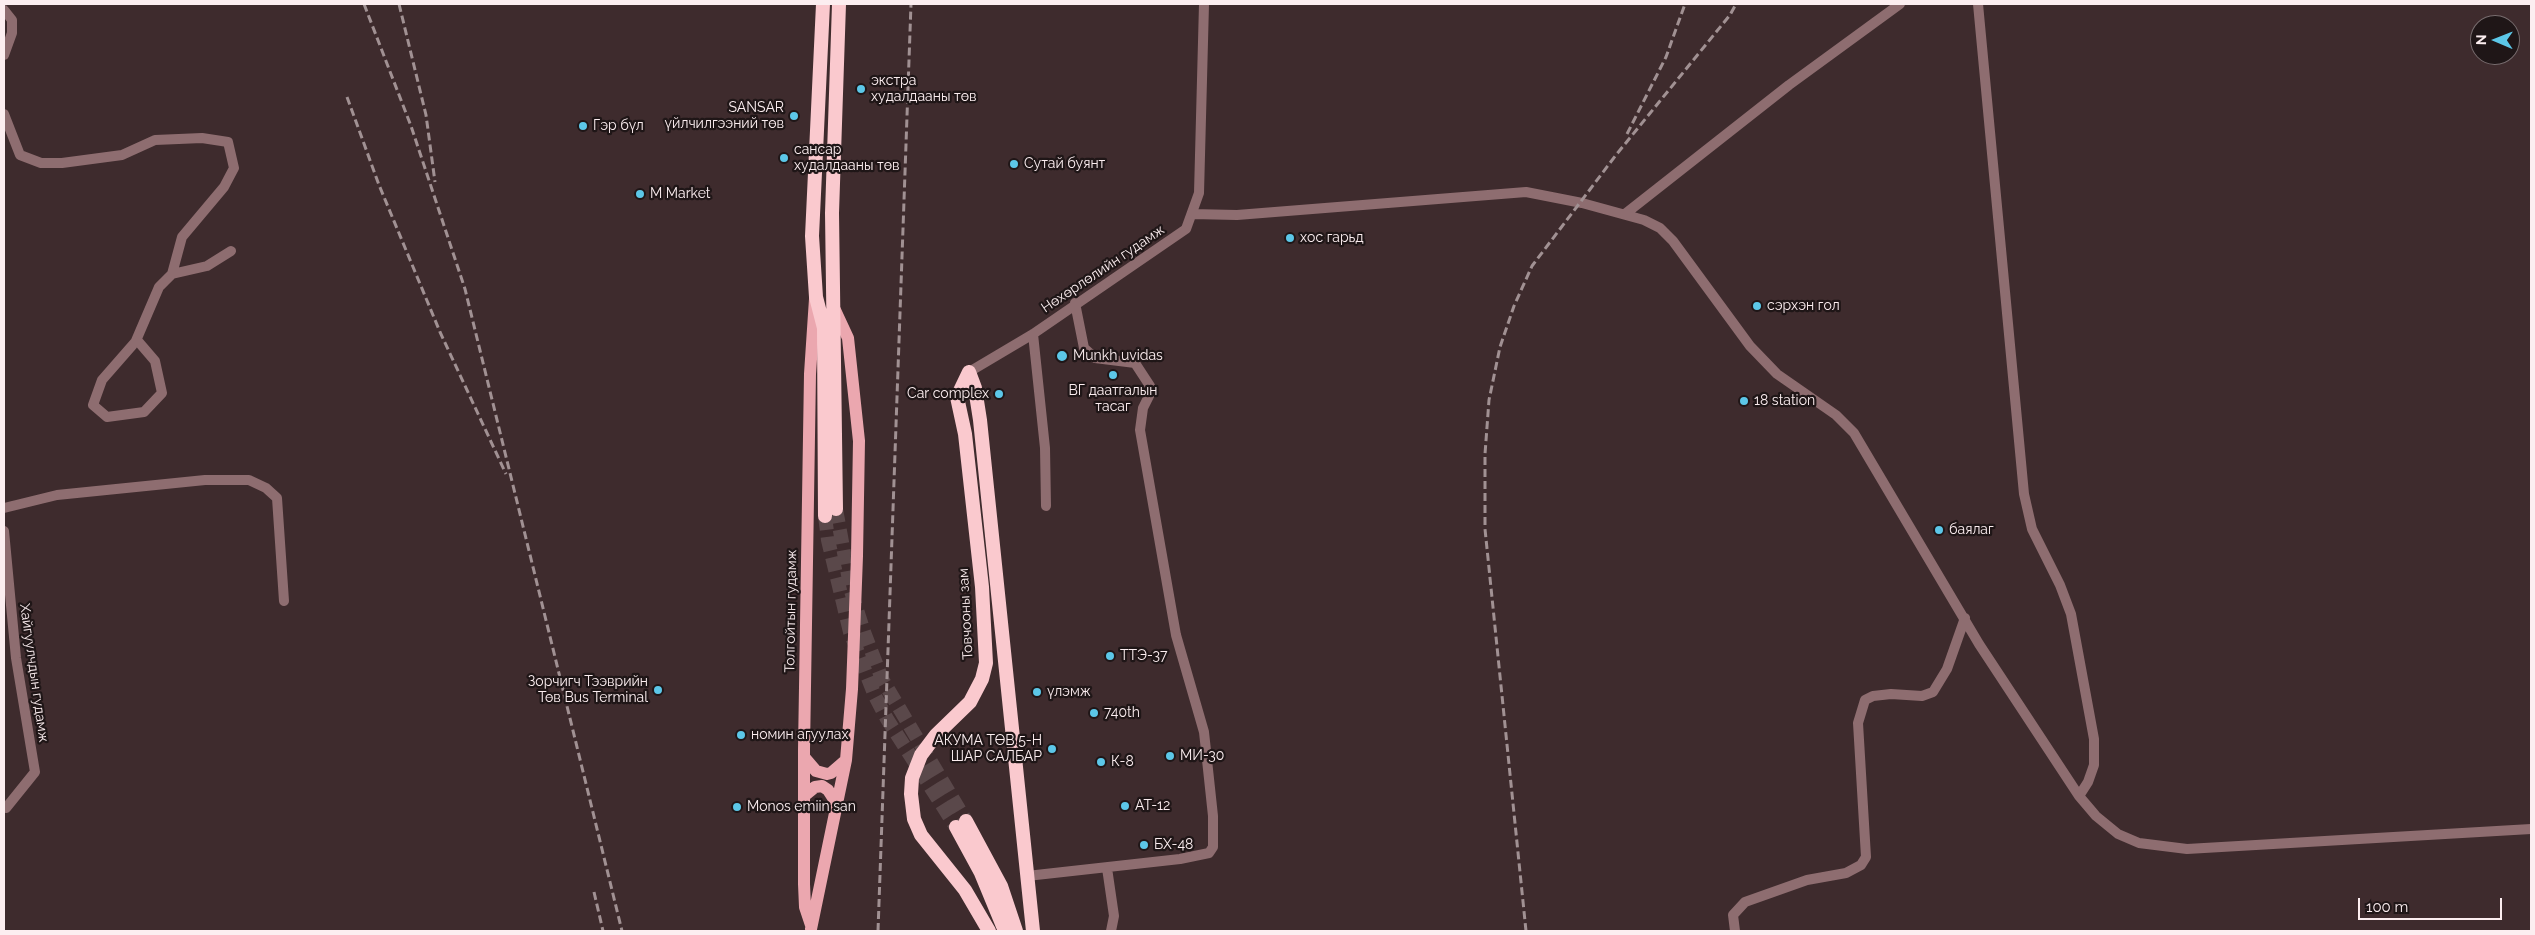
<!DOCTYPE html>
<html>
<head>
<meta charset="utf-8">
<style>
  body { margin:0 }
  #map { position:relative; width:2535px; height:935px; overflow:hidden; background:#3e2b2d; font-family:Raleway,sans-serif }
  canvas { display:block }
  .frame { position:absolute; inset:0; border:5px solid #fceef0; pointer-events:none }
  .north { position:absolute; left:2470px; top:15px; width:50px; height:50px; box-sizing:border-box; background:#1f1617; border:1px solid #776c6e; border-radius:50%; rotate:271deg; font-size:14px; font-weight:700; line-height:20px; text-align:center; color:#fceef0 }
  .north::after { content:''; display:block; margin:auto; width:18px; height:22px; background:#5cc7e8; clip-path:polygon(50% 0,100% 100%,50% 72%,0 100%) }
  .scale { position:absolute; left:2358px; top:898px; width:144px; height:22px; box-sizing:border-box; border:2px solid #fceef0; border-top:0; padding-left:6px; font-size:15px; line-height:18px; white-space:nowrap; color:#fceef0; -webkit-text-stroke:4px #1f1617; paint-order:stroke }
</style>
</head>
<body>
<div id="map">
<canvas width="2535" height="935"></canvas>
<div class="frame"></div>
<div class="north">N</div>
<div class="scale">100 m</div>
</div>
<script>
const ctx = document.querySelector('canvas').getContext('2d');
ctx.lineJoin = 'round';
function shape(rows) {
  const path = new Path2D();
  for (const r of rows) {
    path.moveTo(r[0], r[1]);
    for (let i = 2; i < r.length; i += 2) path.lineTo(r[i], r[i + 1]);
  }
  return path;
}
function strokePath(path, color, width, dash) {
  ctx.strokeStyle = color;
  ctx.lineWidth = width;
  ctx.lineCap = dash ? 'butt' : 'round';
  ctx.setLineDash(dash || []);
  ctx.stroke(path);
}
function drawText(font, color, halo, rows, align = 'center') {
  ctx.font = font + ' Raleway,sans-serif';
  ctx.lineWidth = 4.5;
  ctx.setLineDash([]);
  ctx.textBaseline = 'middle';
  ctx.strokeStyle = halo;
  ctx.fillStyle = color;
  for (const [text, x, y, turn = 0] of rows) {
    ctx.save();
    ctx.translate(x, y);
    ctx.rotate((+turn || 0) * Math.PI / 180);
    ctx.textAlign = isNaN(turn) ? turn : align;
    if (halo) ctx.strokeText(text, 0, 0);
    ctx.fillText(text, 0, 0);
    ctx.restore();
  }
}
strokePath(shape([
  [836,509,851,591,864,632,882,679,966,821],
  [825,516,828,540,850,632,875,696,887,719,956,827]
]), '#5a484a', 14, [14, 7]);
strokePath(shape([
  [1978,4,2024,494,2032,529,2060,585,2071,614,2094,739,2094,765,2088,782,2079,796],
  [4,10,12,20,12,33,4,55],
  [4,114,20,155,41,163,62,163,122,155,155,140,202,138,228,142,234,168,224,187,182,237,172,274],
  [1192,214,1237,215,1526,192,1582,203,1644,220,1660,228,1673,241,1750,346,1777,374,1836,415,1854,433,1979,644,2079,796,2096,816,2118,834,2139,843,2187,849,2531,829],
  [1625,214,1789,85,1900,4],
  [1033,334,1045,448,1046,506],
  [137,340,155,361,162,393,144,412,107,417,93,405,102,380,137,340],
  [135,343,159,287,172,274,207,266,231,251],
  [969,372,1033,334,1186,229,1199,193,1204,4],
  [4,508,57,495,205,480,249,480,266,488,277,498,284,601],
  [4,531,16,658,35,772,6,808],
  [1107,868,1114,916,1111,931],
  [1027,876,1180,859,1209,853,1213,847,1213,816,1204,732,1176,635,1140,430,1143,408,1150,394,1150,386,1135,363,1095,358,1084,348,1075,303],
  [1735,931,1733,915,1745,902,1807,880,1846,873,1861,865,1866,857,1858,723,1865,700,1873,696,1891,694,1922,696,1933,692,1947,669,1965,618]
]), '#8e6d70', 10);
strokePath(shape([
  [804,757,816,771,827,774,831,773,846,760],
  [804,796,815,787,822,786,828,790,837,804],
  [811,925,805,907,804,884,804,749,810,374,815,299],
  [811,929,846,760,852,689,857,556,859,441,848,338,835,310]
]), '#eba7af', 12);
strokePath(shape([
  [823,4,812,236,816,297,824,328,825,516],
  [969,372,957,397,965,434,982,587,986,663,982,679,970,702,936,735,921,755,912,778,911,794,914,819,921,835,965,890,989,931],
  [969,372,975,388,980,420,1033,931],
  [836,509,832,213,839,4],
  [966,821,1001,886,1016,931],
  [956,827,981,873,1005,931]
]), '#fac9ce', 14);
strokePath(shape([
  [364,4,411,126,465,289,622,931],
  [399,4,426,115,435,182],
  [347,97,379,185,440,332,506,474],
  [1627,134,1666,57,1685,4],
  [594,892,603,931],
  [878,931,911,4],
  [1526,931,1485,529,1485,454,1489,400,1500,347,1514,306,1532,266,1616,155,1730,15,1736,4]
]), '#a19193', 3, [8, 4]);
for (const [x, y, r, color] of [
  [861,89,5,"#5cc7e8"],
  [794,116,5,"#5cc7e8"],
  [583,126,5,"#5cc7e8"],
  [784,158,5,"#5cc7e8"],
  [1014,164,5,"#5cc7e8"],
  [640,194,5,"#5cc7e8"],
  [1290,238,5,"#5cc7e8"],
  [1757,306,5,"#5cc7e8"],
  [1062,356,6,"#5cc7e8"],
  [1113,375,5,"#5cc7e8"],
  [999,394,5,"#5cc7e8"],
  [1744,401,5,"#5cc7e8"],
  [1939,530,5,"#5cc7e8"],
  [1110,656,5,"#5cc7e8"],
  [658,690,5,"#5cc7e8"],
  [1037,692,5,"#5cc7e8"],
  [1094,713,5,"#5cc7e8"],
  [741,735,5,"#5cc7e8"],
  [1052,749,5,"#5cc7e8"],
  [1170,756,5,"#5cc7e8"],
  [1101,762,5,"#5cc7e8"],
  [1125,806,5,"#5cc7e8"],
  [737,807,5,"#5cc7e8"],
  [1144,845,5,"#5cc7e8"]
]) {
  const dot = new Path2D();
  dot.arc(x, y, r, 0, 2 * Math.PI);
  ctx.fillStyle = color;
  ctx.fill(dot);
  strokePath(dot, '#1f1617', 2);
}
drawText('14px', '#fceef0', '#1f1617', [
  ["экстра",871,81],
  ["худалдааны төв",871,97],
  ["SANSAR",784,108,"right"],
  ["үйлчилгээний төв",784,124,"right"],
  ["Гэр бүл",593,126],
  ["сансар",794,150],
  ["худалдааны төв",794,166],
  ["Сутай буянт",1024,164],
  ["М Market",650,194],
  ["хос гарьд",1300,238],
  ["сэрхэн гол",1767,306],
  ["Munkh uvidas",1073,356],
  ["ВГ даатгалын",1113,391,"center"],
  ["тасаг",1113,407,"center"],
  ["Car complex",989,394,"right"],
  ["18 station",1754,401],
  ["баялаг",1949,530],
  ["ТТЭ-37",1120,656],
  ["Зорчигч Тээврийн",648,682,"right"],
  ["Төв Bus Terminal",648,698,"right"],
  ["үлэмж",1047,692],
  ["740th",1104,713],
  ["номин агуулах",751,735],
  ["АКУМА ТӨВ 5-Н",1042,741,"right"],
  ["ШАР САЛБАР",1042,757,"right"],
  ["МИ-30",1180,756],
  ["К-8",1111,762],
  ["АТ-12",1135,806],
  ["Monos emiin san",747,807],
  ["БХ-48",1154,845]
], 'left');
drawText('14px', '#fceef0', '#1f1617', [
  ["Нөхөрлөлийн гудамж",1103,269,-34],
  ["Толгойтын гудамж",791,611,-89],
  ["Товчооны зам",966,614,-93],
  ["Хайгуулчдын гудамж",34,673,82]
]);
</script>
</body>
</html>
